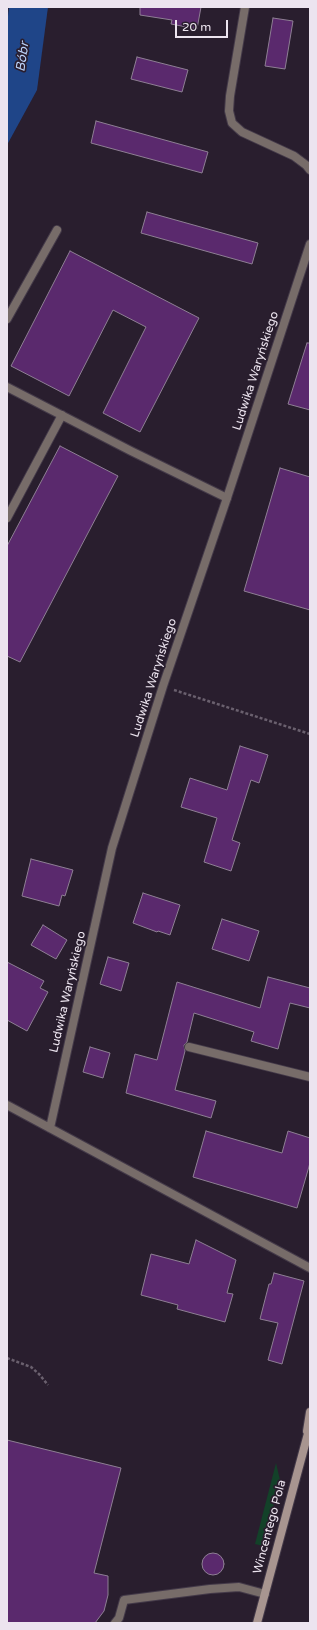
<!DOCTYPE html>
<html>
<head>
<meta charset="utf-8">
<style>
  body { margin:0 }
  #map { position:relative; width:317px; height:1630px; overflow:hidden; background:#291e2e; font-family:"Varela Round",sans-serif }
  canvas { display:block }
  .frame { position:absolute; inset:0; border:8px solid #ece4ef; pointer-events:none }
  .scale { position:absolute; left:175px; top:20px; width:53px; height:18px; box-sizing:border-box; border:2px solid #ece4ef; border-top:0; padding-left:5px; font-size:12px; line-height:14px; white-space:nowrap; color:#ece4ef; -webkit-text-stroke:3px #291e2e; paint-order:stroke }
</style>
</head>
<body>
<div id="map">
<canvas width="317" height="1630"></canvas>
<div class="frame"></div>
<div class="scale">20 m</div>
</div>
<script>
const ctx = document.querySelector('canvas').getContext('2d');
ctx.lineJoin = 'round';
function paint(path, color) {
  ctx.fillStyle = color;
  ctx.fill(path, 'evenodd');
}
function shape(rows) {
  const path = new Path2D();
  for (const r of rows) {
    if (r.length === 3) {
      path.moveTo(r[0] + r[2], r[1]);
      path.arc(r[0], r[1], r[2], 0, 2 * Math.PI);
      continue;
    }
    path.moveTo(r[0], r[1]);
    for (let i = 2; i < r.length; i += 2) path.lineTo(r[i], r[i + 1]);
  }
  return path;
}
function strokePath(path, color, width, dash) {
  ctx.strokeStyle = color;
  ctx.lineWidth = width;
  ctx.lineCap = dash ? 'butt' : 'round';
  ctx.setLineDash(dash || []);
  ctx.stroke(path);
}
function drawText(font, color, halo, rows, align = 'center') {
  ctx.font = font + ' "Varela Round",sans-serif';
  ctx.lineWidth = 3.5;
  ctx.setLineDash([]);
  ctx.textBaseline = 'middle';
  ctx.strokeStyle = halo;
  ctx.fillStyle = color;
  for (const [text, x, y, turn = 0] of rows) {
    ctx.save();
    ctx.translate(x, y);
    ctx.rotate((+turn || 0) * Math.PI / 180);
    ctx.textAlign = isNaN(turn) ? turn : align;
    if (halo) ctx.strokeText(text, 0, 0);
    ctx.fillText(text, 0, 0);
    ctx.restore();
  }
}
paint(shape([
  [276,1463,280,1480,263,1546,255,1544]
]), '#134129');
paint(shape([
  [9,7,48,7,37,90,7,145,7,25]
]), '#1f4588');
const building = shape([
  [140,7,201,7,197,29,171,24,172,20,140,15,140,7],
  [273,18,293,21,285,69,265,66,273,18],
  [137,57,188,70,182,92,131,79,137,57],
  [96,121,208,152,202,173,91,143,96,121],
  [147,212,258,243,252,264,141,233,147,212],
  [70,251,199,318,140,432,103,413,146,327,113,310,69,396,11,366,70,251],
  [307,343,310,343,310,410,288,404,307,343],
  [60,446,118,476,20,662,7,656,7,546,60,446],
  [280,468,310,477,310,610,244,591,280,468],
  [240,746,268,755,259,783,251,780,232,840,240,843,231,871,204,862,217,818,181,807,190,778,227,790,240,746],
  [31,859,73,870,65,896,62,895,59,906,22,896,31,859],
  [143,893,180,905,170,935,158,931,157,932,133,923,143,893],
  [222,919,259,931,249,961,212,949,222,919],
  [43,925,67,940,56,959,31,945,43,925],
  [108,957,129,963,121,991,100,984,108,957],
  [7,962,44,981,40,988,48,992,27,1031,7,1020,7,962],
  [268,977,310,988,310,1008,290,1003,278,1049,251,1041,254,1032,194,1013,187,1042,184,1045,185,1051,175,1090,216,1101,211,1118,126,1093,135,1054,157,1060,177,982,260,1008,268,977],
  [90,1047,110,1053,103,1078,83,1072,90,1047],
  [206,1131,282,1153,288,1131,310,1138,310,1163,297,1208,193,1177,206,1131],
  [196,1240,236,1260,227,1293,233,1294,225,1322,177,1309,178,1305,141,1295,151,1254,189,1264,196,1240],
  [274,1273,304,1281,282,1364,268,1360,278,1323,260,1319,269,1284,271,1284,274,1273],
  [7,1440,121,1468,94,1573,108,1576,108,1595,104,1611,95,1623,7,1623,7,1440],
  [213,1564,11]
]);
paint(building, '#5a296d');
strokePath(building, '#8e7f94', 1);
const lane = shape([
  [7,319,57,230],
  [7,387,131,451,227,498],
  [7,518,62,415],
  [189,1047,310,1077],
  [115,1623,119,1618,124,1600,210,1589,239,1587,265,1594]
]);
const street = shape([
  [245,7,230,96,229,111,232,123,242,132,294,156,306,165,310,170],
  [7,1105,310,1268],
  [50,1128,112,848,163,686,227,498,310,244]
]);
const secondary = shape([
  [307,1431,310,1412],
  [257,1623,310,1426]
]);
strokePath(lane, '#443a49', 10);
strokePath(street, '#443a49', 10);
strokePath(secondary, '#443a49', 10);
strokePath(shape([
  [174,690,310,734],
  [7,1358,31,1367,39,1374,48,1385]
]), '#6a606e', 2.5, [3, 2]);
strokePath(lane, '#776c69', 8);
strokePath(street, '#776c69', 8);
strokePath(secondary, '#a89590', 8);
drawText('12px', '#ece4ef', '#291e2e', [
  ["Ludwika Waryńskiego",256,371,-72],
  ["Ludwika Waryńskiego",154,678,-72],
  ["Ludwika Waryńskiego",68,992,-77],
  ["Wincentego Pola",270,1527,-75]
]);
drawText('italic 13px', '#b9d0f7', '#291e2e', [
  ["Bóbr",23,57,-82]
]);
</script>
</body>
</html>
